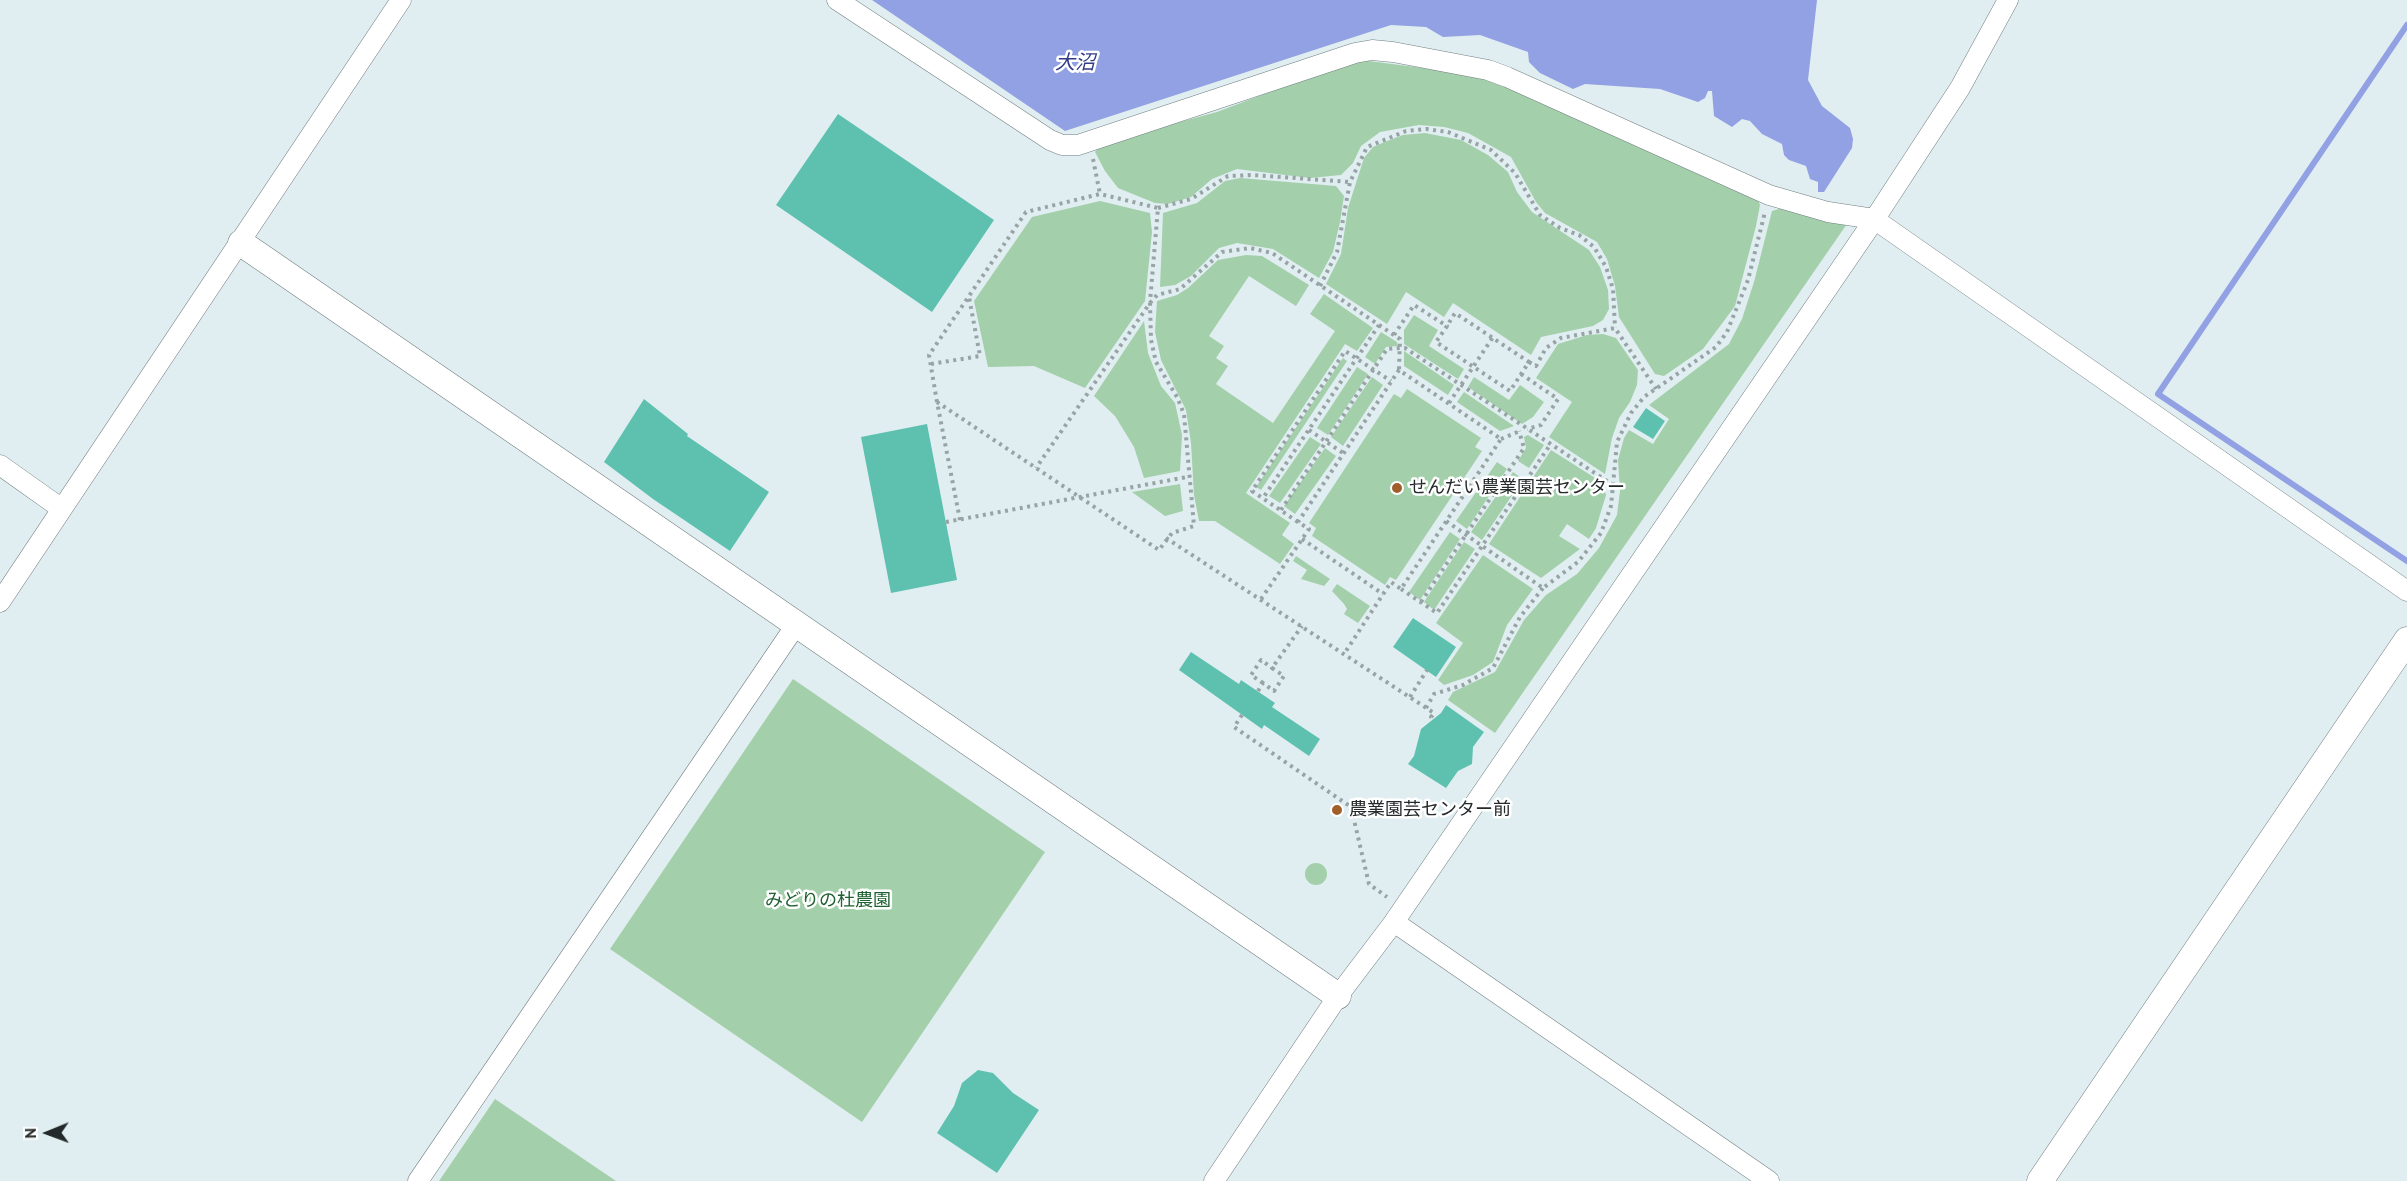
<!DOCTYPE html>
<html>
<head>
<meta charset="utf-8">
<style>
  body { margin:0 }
  #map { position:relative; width:2407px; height:1181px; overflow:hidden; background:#e0eef1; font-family:"PT Sans",sans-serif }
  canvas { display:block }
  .north { position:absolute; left:18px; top:1103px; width:60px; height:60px; -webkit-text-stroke:4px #fff; paint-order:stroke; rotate:269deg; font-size:16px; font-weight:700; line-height:24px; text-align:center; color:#24292a }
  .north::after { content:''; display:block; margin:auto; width:21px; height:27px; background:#24292a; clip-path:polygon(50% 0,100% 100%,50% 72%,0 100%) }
</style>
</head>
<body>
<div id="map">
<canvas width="2407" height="1181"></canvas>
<div class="north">N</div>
</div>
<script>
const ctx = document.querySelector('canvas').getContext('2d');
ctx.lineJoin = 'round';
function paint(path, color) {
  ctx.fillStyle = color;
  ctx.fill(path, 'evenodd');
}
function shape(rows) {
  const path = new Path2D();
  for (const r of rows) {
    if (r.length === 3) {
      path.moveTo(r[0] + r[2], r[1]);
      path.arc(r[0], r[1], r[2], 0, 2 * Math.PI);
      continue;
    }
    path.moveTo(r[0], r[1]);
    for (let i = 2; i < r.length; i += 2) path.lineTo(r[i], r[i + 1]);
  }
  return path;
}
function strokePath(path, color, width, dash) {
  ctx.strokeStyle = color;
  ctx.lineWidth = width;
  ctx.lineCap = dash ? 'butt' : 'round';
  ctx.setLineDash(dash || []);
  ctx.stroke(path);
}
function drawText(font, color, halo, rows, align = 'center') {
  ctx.font = font + ' "PT Sans","Noto Sans JP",sans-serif';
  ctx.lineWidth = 5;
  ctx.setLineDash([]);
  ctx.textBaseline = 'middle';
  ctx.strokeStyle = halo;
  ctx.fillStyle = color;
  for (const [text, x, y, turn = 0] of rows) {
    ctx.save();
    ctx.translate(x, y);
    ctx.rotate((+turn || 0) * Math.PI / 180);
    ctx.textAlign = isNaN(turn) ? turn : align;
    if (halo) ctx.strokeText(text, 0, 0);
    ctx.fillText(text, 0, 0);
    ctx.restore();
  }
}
paint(shape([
  [1361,60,1485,76,1757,197,1760,205,1756,226,1735,306,1703,349,1664,376,1655,374,1619,317,1615,286,1607,259,1597,242,1545,213,1536,202,1511,157,1468,133,1444,127,1419,125,1380,132,1361,146,1353,163,1341,175,1310,178,1237,169,1212,179,1191,197,1168,204,1155,203,1118,188,1105,171,1095,152,1102,143,1217,112,1309,77],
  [1425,133,1461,140,1488,155,1508,172,1517,192,1532,212,1589,250,1600,267,1608,290,1609,309,1603,320,1593,326,1541,337,1531,355,1453,303,1444,317,1406,292,1387,324,1326,284,1341,254,1348,208,1364,158,1373,147,1387,141,1403,135],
  [1240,178,1336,186,1344,196,1340,222,1333,252,1319,278,1273,249,1237,243,1219,248,1191,276,1175,285,1160,287,1163,213,1197,203,1225,181],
  [1100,201,1150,213,1152,232,1145,301,1085,388,1034,366,988,367,974,301,1032,217],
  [1782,208,1849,221,1495,733,1448,700,1453,692,1495,672,1524,620,1546,595,1577,574,1599,548,1617,515,1620,491,1618,460,1624,438,1629,430,1653,444,1669,419,1649,405,1729,344,1742,319,1754,282,1772,211],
  [1246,255,1262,256,1309,285,1296,306,1249,276,1209,336,1224,346,1216,358,1228,366,1216,384,1273,423,1335,331,1310,314,1324,294,1373,328,1357,351,1345,344,1246,493,1290,523,1282,535,1294,544,1280,564,1215,521,1199,521,1194,495,1191,443,1186,410,1161,360,1155,332,1157,301,1177,295,1188,288,1218,260],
  [1414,315,1438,330,1429,346,1464,369,1458,379,1404,344,1404,330],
  [1144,321,1148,353,1161,386,1175,403,1182,435,1180,471,1144,478,1134,447,1115,416,1094,396],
  [1381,332,1397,342,1398,346,1386,347,1375,364,1365,357],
  [1603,334,1616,338,1638,370,1637,385,1630,402,1619,418,1612,438,1605,474,1549,437,1572,402,1536,378,1558,344,1587,335],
  [1404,351,1454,385,1448,395,1404,366],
  [1343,358,1347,361,1261,490,1256,487],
  [1357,367,1368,374,1328,435,1317,428],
  [1372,377,1383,385,1343,446,1331,437],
  [1474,377,1509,400,1520,385,1544,402,1533,417,1522,424,1468,387],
  [1407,389,1481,438,1475,447,1482,451,1396,580,1390,577,1385,585,1312,536,1316,528,1309,523,1394,394,1401,398],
  [1464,392,1514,426,1500,431,1457,402],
  [1528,435,1544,445,1529,468,1518,461,1526,448,1524,437],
  [1310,437,1321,444,1280,503,1269,496],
  [1325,448,1336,456,1295,514,1284,506],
  [1551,450,1603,483,1606,495,1596,528,1589,539,1567,524,1559,536,1580,549,1541,578,1489,544],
  [1497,462,1507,469,1467,529,1456,521],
  [1513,472,1523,479,1482,540,1471,532],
  [1180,484,1183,511,1165,516,1132,492],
  [1450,532,1460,539,1420,600,1409,592],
  [1464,542,1475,549,1434,610,1424,602],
  [1483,555,1533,589,1507,625,1493,662,1473,675,1444,685,1438,680,1463,643,1436,623],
  [1296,556,1330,579,1324,586,1301,579,1307,570,1293,561],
  [1337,584,1370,606,1358,623,1344,614,1347,609,1344,604,1332,591],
  [793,679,1045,852,862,1122,610,949],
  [1316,874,11],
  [495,1099,616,1181,439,1181]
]), '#a3cfaa');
paint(shape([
  [872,0,1817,0,1808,80,1822,106,1850,128,1853,139,1852,148,1824,192,1818,192,1818,182,1810,179,1806,166,1789,160,1784,155,1782,144,1762,134,1750,121,1742,119,1732,127,1714,116,1712,91,1708,91,1705,98,1698,102,1660,89,1585,84,1573,89,1540,73,1529,62,1528,52,1480,35,1443,37,1426,27,1391,25,1065,131]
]), '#92a1e3');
strokePath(shape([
  [2407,25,2158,394,2407,561]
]), '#92a1e3', 6);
paint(shape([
  [838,114,994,220,932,312,776,205],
  [644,399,688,434,687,436,769,492,730,551,653,499,604,462],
  [1646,408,1665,421,1653,439,1633,427],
  [927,424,957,580,891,593,861,437],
  [1413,618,1456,647,1436,677,1393,647],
  [1191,652,1239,684,1241,680,1275,703,1272,707,1320,739,1309,756,1264,725,1262,729,1179,670],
  [1446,705,1484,732,1473,747,1472,764,1458,771,1446,788,1408,764,1414,756,1421,729,1441,713],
  [978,1070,993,1073,1013,1093,1039,1110,997,1173,937,1133,954,1106,962,1083]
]), '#5ec1b0');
const minor = shape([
  [837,0,1050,140,1062,145,1078,145,1355,53,1372,50,1393,52,1488,70,1507,77,1769,195,1828,212,1874,219,2407,591],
  [0,465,62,509],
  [0,602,401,0],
  [1394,922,1769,1181],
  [418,1181,796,625],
  [1214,1181,1338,996,1394,922,1870,226,1960,88,2008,0]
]);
const tertiary = shape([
  [241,243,1338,996],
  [2040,1181,2407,640]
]);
strokePath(minor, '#727f82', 21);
strokePath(tertiary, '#727f82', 27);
strokePath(shape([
  [1093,159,1100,194],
  [1158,208,1191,199,1228,176,1253,175,1350,182],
  [1320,286,1337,252,1350,182,1367,147,1406,131,1426,129,1448,132,1491,150,1515,173,1540,215,1560,228,1579,235,1594,247,1606,267,1613,289,1615,328],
  [1150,303,1157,295,1180,289,1222,252,1250,248,1272,253,1379,325,1263,498],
  [1379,325,1400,339,1399,370],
  [1394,335,1414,305,1447,326,1436,342,1510,391,1529,362,1455,313,1447,326],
  [1529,362,1536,366,1546,348,1561,338,1615,328,1656,389],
  [931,364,980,356,969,297],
  [1521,374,1558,399,1541,425,1527,429],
  [937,402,929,355,1026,212,1100,194,1158,208,1150,302],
  [1449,403,1493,337],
  [1309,430,1343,453],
  [1501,439,1520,431],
  [1613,485,1617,442,1631,413,1644,397,1716,347,1727,332,1748,280,1765,212],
  [1281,510,1387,349,1400,348,1405,348,1613,485,1611,506,1601,533,1578,562,1543,588,1446,521],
  [960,520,937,402,1159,550,1172,533,1194,526,1184,414,1177,397,1156,362,1151,340,1150,303,1036,468],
  [946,522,1187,477],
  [1298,522,1252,491,1345,351,1391,381],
  [1166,538,1434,713,1431,717,1434,719],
  [1302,539,1383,594],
  [1401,589,1437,613,1550,445],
  [1261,599,1309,529,1298,522,1399,370,1501,439,1401,589,1391,582,1344,654],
  [1421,602,1524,448,1519,431],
  [1263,683,1251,675,1261,660,1272,668],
  [1258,691,1263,683,1274,691,1284,676,1272,668,1302,626],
  [1410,697,1427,670],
  [1426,708,1434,694,1463,685,1493,668,1520,617,1543,588],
  [1242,715,1234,727,1351,807,1369,884,1387,897]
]), '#98a3a5', 4, [3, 4.5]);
strokePath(minor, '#fff', 20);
strokePath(tertiary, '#fff', 26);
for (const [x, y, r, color] of [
  [1397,488,6,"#a05e2a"],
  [1337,810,6,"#a05e2a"]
]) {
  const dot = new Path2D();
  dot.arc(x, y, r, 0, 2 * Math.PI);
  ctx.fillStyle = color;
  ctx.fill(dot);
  strokePath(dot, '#fff', 2);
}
drawText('18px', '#24292a', '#fff', [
  ["せんだい農業園芸センター",1409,488],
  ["農業園芸センター前",1349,810]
], 'left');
drawText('18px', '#1f6131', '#fff', [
  ["みどりの杜農園",828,901]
]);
drawText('italic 20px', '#323b88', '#fff', [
  ["大沼",1075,63]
]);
</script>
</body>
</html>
